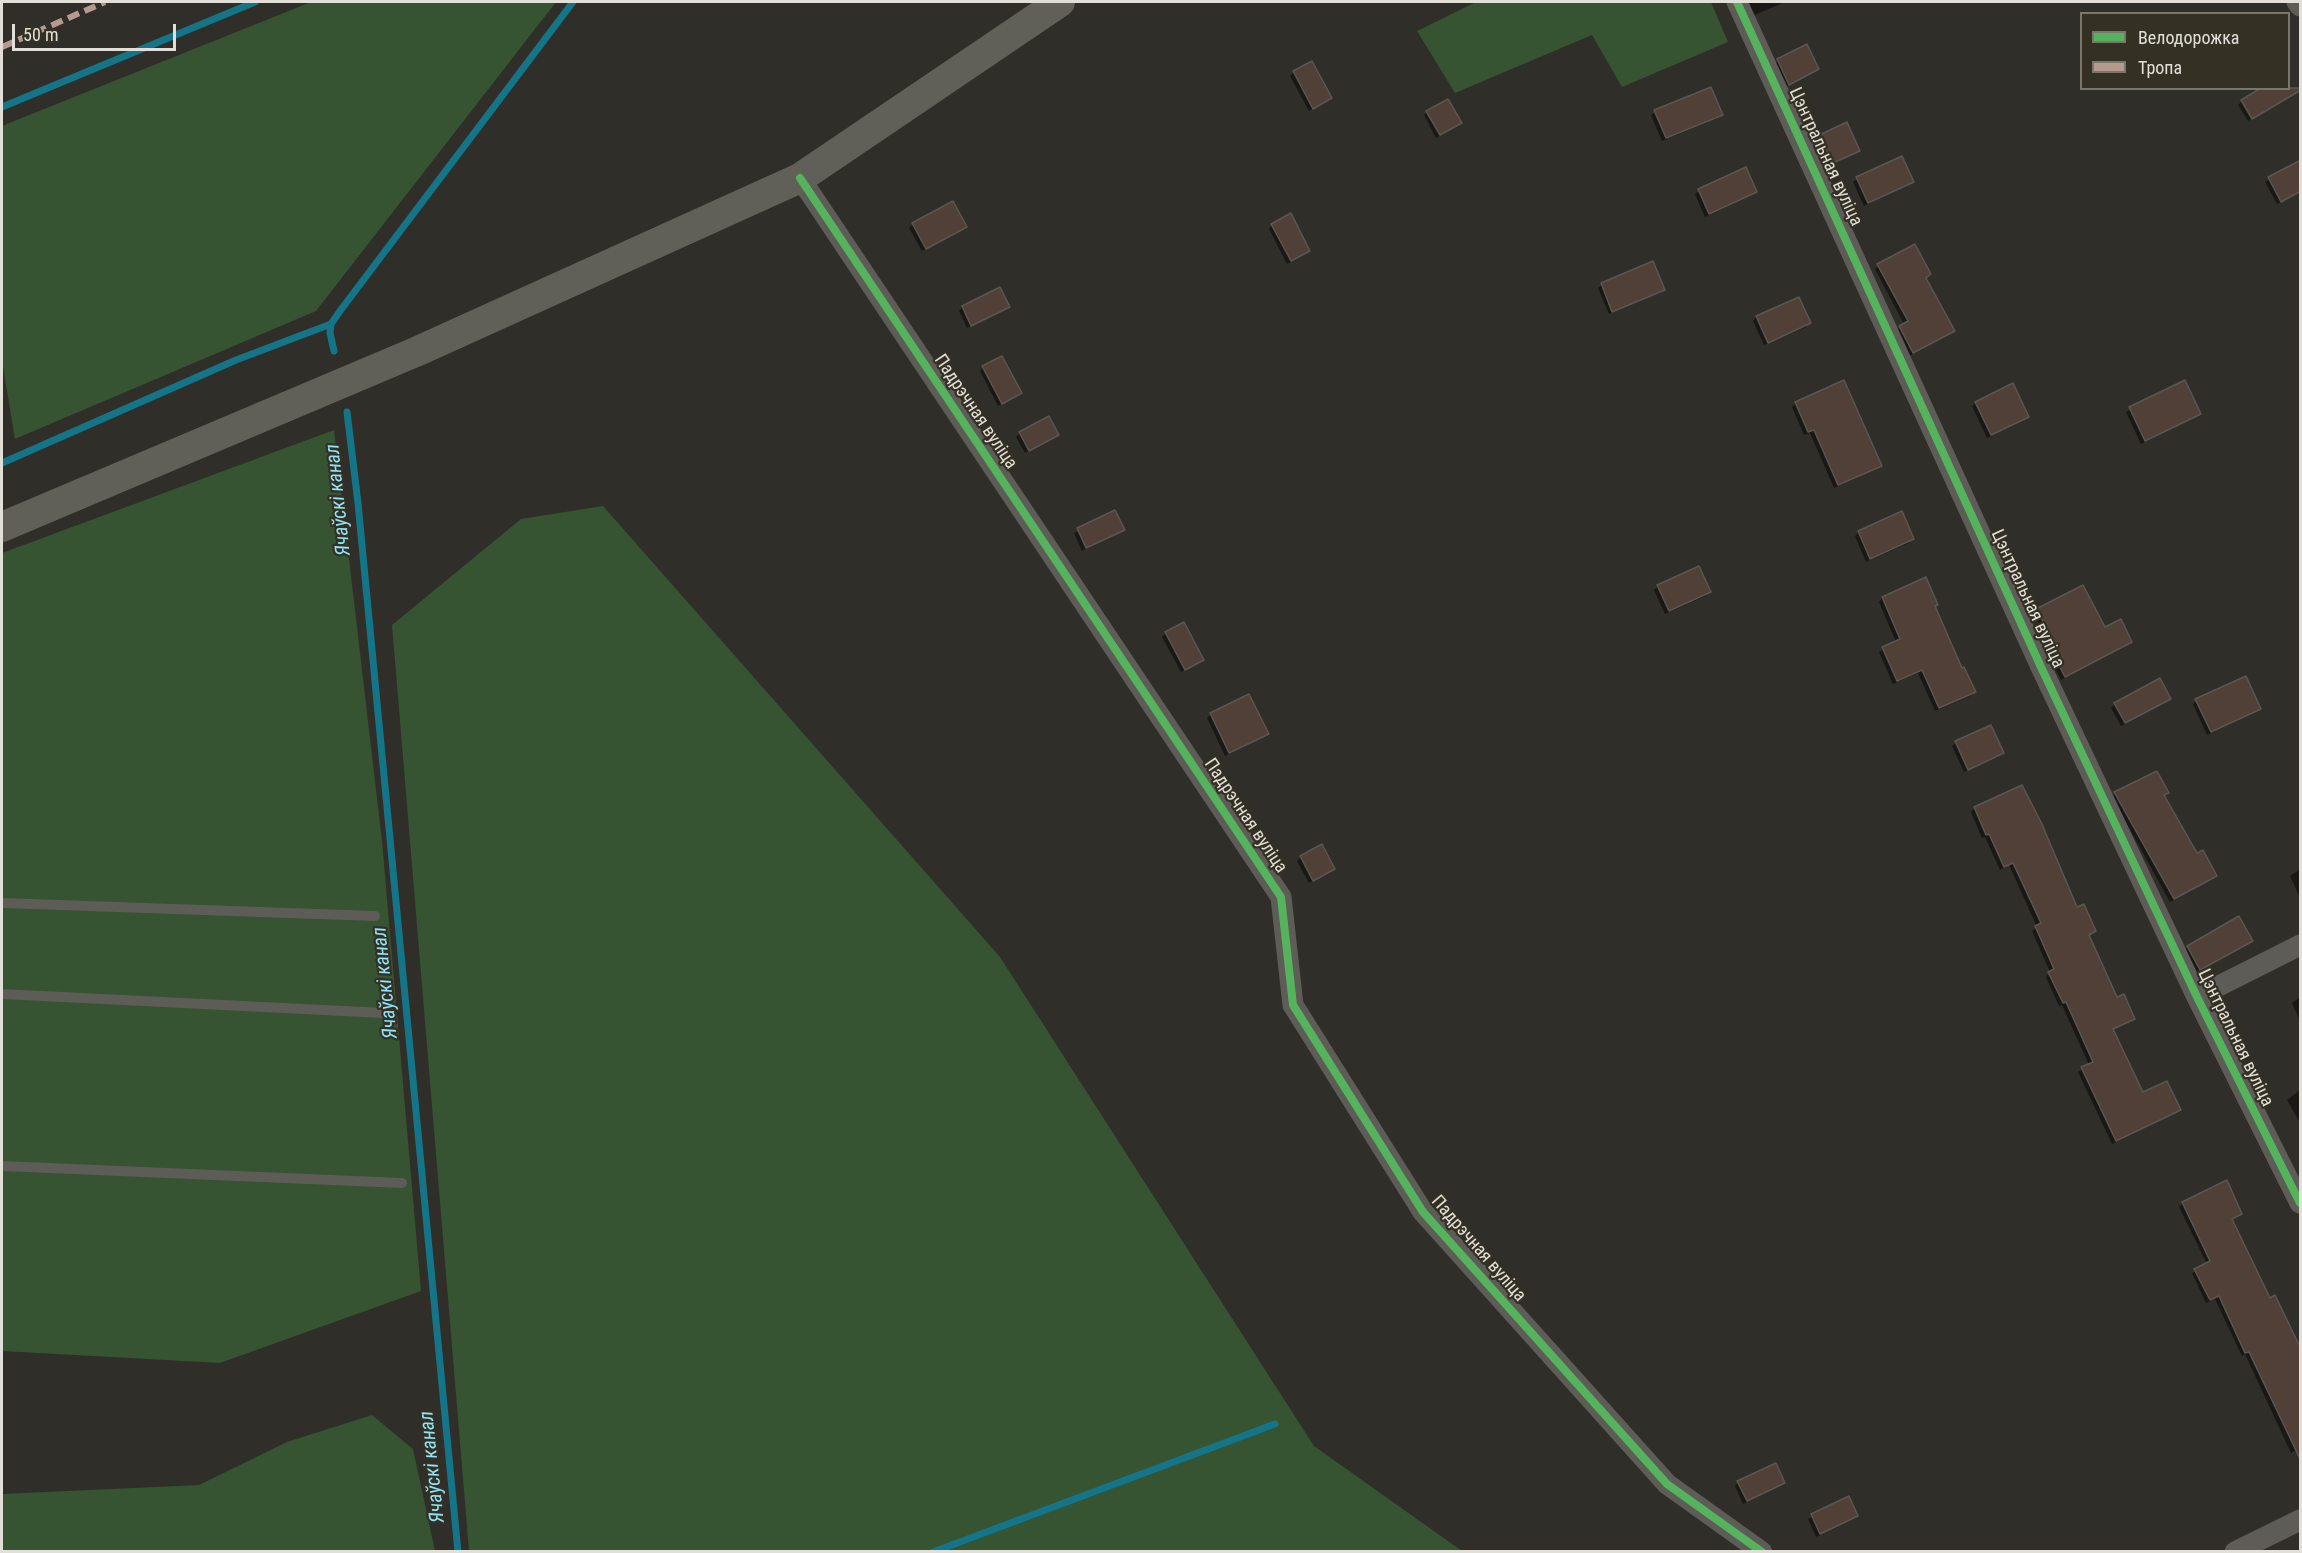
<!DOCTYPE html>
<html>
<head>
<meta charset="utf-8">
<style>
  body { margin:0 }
  #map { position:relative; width:2302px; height:1553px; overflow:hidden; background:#302e28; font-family:"Roboto Condensed",sans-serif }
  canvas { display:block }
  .frame { position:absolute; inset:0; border:3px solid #e1dfd7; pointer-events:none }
  .legend { position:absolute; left:2080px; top:12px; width:210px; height:78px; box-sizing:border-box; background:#343024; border:2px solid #79766c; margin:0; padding:8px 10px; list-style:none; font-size:18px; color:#e1dfd7 }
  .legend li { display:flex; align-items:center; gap:12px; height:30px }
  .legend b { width:30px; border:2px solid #79766c }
  .scale { position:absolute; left:12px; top:24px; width:164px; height:27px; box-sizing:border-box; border:3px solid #e1dfd7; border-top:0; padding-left:8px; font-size:18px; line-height:21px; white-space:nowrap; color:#e1dfd7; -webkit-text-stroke:4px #343024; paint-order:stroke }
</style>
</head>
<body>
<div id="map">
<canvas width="2302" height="1553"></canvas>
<div class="frame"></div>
<ul class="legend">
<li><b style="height:8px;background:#56b35d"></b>Велодорожка</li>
<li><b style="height:8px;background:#b69a8f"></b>Тропа</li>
</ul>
<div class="scale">50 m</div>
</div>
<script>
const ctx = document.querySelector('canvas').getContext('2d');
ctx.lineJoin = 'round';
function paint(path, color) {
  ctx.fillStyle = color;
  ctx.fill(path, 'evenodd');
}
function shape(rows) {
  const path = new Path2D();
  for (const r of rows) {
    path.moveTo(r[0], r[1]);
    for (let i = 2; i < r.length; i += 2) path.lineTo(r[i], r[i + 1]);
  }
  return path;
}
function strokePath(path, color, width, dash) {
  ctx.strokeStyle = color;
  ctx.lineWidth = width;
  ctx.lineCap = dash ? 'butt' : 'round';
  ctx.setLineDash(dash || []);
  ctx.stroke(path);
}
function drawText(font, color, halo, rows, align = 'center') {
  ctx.font = font + ' "Roboto Condensed",sans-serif';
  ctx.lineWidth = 4.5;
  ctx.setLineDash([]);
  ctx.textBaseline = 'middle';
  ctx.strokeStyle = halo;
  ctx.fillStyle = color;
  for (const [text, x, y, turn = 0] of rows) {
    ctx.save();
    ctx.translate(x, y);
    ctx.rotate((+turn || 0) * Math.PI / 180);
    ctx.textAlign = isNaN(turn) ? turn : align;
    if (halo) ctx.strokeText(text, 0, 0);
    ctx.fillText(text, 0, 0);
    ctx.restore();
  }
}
paint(shape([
  [311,2,556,2,316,311,15,439,2,361,2,126],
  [1476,2,1711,2,1728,42,1622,87,1592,35,1455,93,1417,31],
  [334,430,382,841,421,1291,220,1363,2,1351,2,553],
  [603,506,1000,957,1314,1446,1462,1551,469,1551,392,625,521,519],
  [372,1415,413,1449,435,1551,2,1551,2,1494,199,1485,287,1442]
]), '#365332');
paint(shape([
  [1744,2,1785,2,1752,16],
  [1778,61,1818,69,1785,87,1774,64],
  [1294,72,1330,98,1309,111,1290,76],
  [2287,97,2248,121,2238,105,2242,101],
  [1427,112,1460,123,1436,138,1424,115],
  [1655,112,1721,114,1718,118,1662,141,1651,115],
  [1814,139,1858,150,1822,169,1810,143],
  [1901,158,1912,181,1908,185,1864,206,1853,182,1857,179],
  [2300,161,2300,192,2277,204,2265,182],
  [1745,169,1755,192,1752,195,1705,217,1695,194,1699,191],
  [913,224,965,227,922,251,909,228],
  [1272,225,1309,251,1287,264,1269,229],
  [1653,263,1663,289,1660,293,1609,314,1598,288,1602,285],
  [1878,266,1925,279,1953,331,1909,356,1896,331,1904,324,1875,269],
  [1798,299,1809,323,1806,327,1764,345,1753,321,1756,317],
  [963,307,1008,307,967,328,959,311],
  [983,367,1020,393,998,406,980,371],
  [2184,382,2200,414,2141,444,2126,412],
  [1796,403,1880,465,1876,469,1834,488,1810,433,1804,435,1792,407],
  [1976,403,2027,417,1987,438,1972,406],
  [1020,433,1057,434,1025,453,1016,437],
  [1114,512,1123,529,1082,551,1074,533],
  [1859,532,1912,539,1909,543,1866,562,1855,536],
  [1658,586,1709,592,1706,596,1665,614,1654,590],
  [1882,598,1934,607,1962,670,1974,692,1970,696,1935,711,1918,673,1893,684,1879,652,1896,642,1879,602],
  [2037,611,2105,629,2130,642,2061,680,2050,659,2055,655,2034,614],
  [1166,633,1202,659,1181,672,1162,637],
  [2169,698,2121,726,2111,708,2115,704],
  [2196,700,2259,708,2256,712,2207,735,2193,704],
  [1211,714,1267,734,1225,756,1207,718],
  [1956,743,2002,753,1998,757,1964,772,1952,746],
  [2022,787,2077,909,2095,931,2088,936,2117,999,2133,1019,2112,1030,2143,1094,2179,1110,2176,1113,2112,1144,2078,1072,2089,1065,2062,1005,2059,1006,2046,977,2050,972,2032,931,2037,927,2009,865,2000,870,1985,837,1982,838,1971,812,1975,808],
  [2115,793,2167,793,2163,797,2211,879,2170,902,2112,797],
  [1301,857,1334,869,1309,883,1297,861],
  [2300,869,2300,898,2290,876],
  [2247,944,2196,972,2184,951,2188,947],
  [2300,997,2300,1021,2292,1003],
  [2300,1090,2300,1123,2287,1100],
  [2183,1203,2241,1213,2231,1220,2300,1448,2291,1453,2245,1354,2242,1356,2215,1299,2206,1303,2192,1273,2207,1264,2179,1207],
  [1738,1482,1783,1482,1743,1504,1735,1486],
  [1848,1498,1857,1515,1816,1537,1808,1519]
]), '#0007');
strokePath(shape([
  [2,107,255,2],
  [334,351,330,333,331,324,340,311,573,2],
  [347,412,358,503,458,1552],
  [2,463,236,360,331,324],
  [933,1552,1275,1424]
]), '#147588', 7);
const building = shape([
  [1807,44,1819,69,1789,85,1777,59,1807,44],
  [1312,61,1332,98,1313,109,1293,71,1312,61],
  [1711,87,1723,115,1666,138,1654,110,1711,87],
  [2261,88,2301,88,2301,90,2252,119,2241,100,2261,88],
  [1448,99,1462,123,1440,135,1426,111,1448,99],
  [1847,122,1860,151,1826,166,1813,138,1847,122],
  [1902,156,1914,182,1868,203,1856,177,1902,156],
  [2301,160,2301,191,2281,202,2268,177,2301,160],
  [1746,167,1757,192,1709,214,1698,189,1746,167],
  [953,201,967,227,926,249,912,223,953,201],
  [1291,213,1310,251,1291,261,1271,224,1291,213],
  [1915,244,1931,274,1926,278,1955,331,1913,353,1899,326,1908,321,1877,264,1915,244],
  [1653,261,1665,290,1612,312,1601,283,1653,261],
  [1000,287,1010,307,971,326,962,306,1000,287],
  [1799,297,1811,323,1768,343,1756,316,1799,297],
  [1002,356,1022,393,1002,404,982,366,1002,356],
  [1844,380,1882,466,1838,485,1814,430,1808,432,1795,402,1844,380],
  [2185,380,2201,414,2145,441,2129,407,2185,380],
  [2013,383,2029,417,1991,435,1975,402,2013,383],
  [1049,416,1059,435,1029,451,1019,432,1049,416],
  [1115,510,1125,530,1086,548,1077,528,1115,510],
  [1902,511,1914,539,1870,559,1858,531,1902,511],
  [1699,566,1711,592,1669,611,1657,585,1699,566],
  [1926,577,1938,605,1935,606,1962,668,1964,667,1976,692,1939,708,1922,670,1897,681,1882,647,1900,639,1882,597,1926,577],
  [2083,585,2105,627,2121,619,2132,642,2065,677,2053,654,2059,652,2036,609,2083,585],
  [1184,622,1204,660,1185,670,1165,632,1184,622],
  [2246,676,2261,709,2211,732,2195,699,2246,676],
  [2160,678,2171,699,2125,723,2114,703,2160,678],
  [1249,694,1269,734,1229,753,1210,713,1249,694],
  [1991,725,2004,753,1968,770,1955,741,1991,725],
  [2157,771,2169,793,2164,795,2197,853,2203,850,2217,876,2174,899,2114,792,2157,771],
  [2022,785,2041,822,2077,907,2084,904,2096,931,2089,935,2117,997,2124,994,2135,1019,2113,1029,2143,1092,2167,1081,2181,1110,2116,1141,2081,1067,2093,1062,2066,1002,2063,1003,2048,972,2054,969,2035,926,2041,923,2013,863,2004,867,1989,834,1986,835,1974,807,2022,785],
  [1322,844,1335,869,1313,881,1300,856,1322,844],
  [2239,916,2253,941,2200,970,2187,946,2239,916],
  [2227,1180,2242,1214,2232,1219,2270,1298,2275,1295,2301,1349,2301,1461,2249,1352,2245,1353,2219,1296,2210,1300,2194,1269,2210,1261,2182,1202,2227,1180],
  [1776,1463,1785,1483,1747,1501,1737,1481,1776,1463],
  [1849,1496,1858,1516,1820,1534,1811,1514,1849,1496]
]);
paint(building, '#504038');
strokePath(building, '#5a5753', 1.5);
strokePath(shape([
  [2,903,375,916],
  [2,994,384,1013],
  [2,1166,402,1183]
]), '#5d5c57', 10);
strokePath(shape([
  [1737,2,2041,667,2197,997,2300,1203],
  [2297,2,2300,6],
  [800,178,1281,897,1293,1005,1423,1212,1667,1484,1762,1552],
  [2197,997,2300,945],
  [2235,1552,2300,1520]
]), '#5d5c57', 21);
strokePath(shape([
  [2,527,418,351,800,178,1060,2]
]), '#605f58', 30);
strokePath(shape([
  [2,47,105,2]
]), '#b69a8f', 6, [12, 6]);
strokePath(shape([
  [1737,2,2041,667,2197,997,2300,1203],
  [800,178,1281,897,1293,1005,1423,1212,1667,1484,1762,1552]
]), '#56b35d', 8);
drawText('18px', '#e1dfd7', '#343024', [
  ["Цэнтральная вуліца",1825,157,65],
  ["Падрэчная вуліца",975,412,56],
  ["Цэнтральная вуліца",2027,599,65],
  ["Падрэчная вуліца",1245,816,56],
  ["Цэнтральная вуліца",2235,1038,64],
  ["Падрэчная вуліца",1478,1249,49]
]);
drawText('italic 20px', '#90e5fb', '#343024', [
  ["Ячаўскі канал",339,500,-96],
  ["Ячаўскі канал",386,983,-96],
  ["Ячаўскі канал",433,1467,-96]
]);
</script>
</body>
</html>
